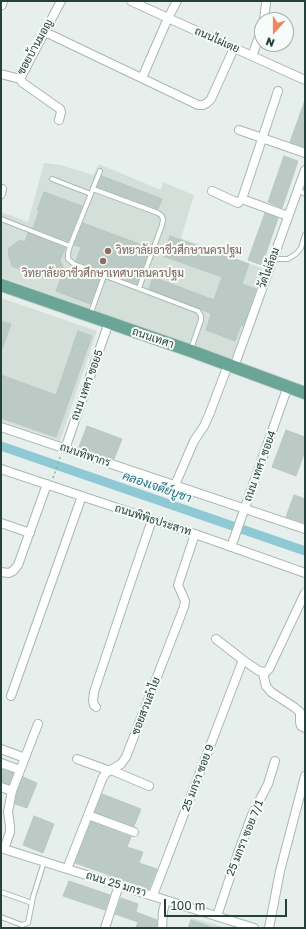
<!DOCTYPE html>
<html>
<head>
<meta charset="utf-8">
<style>
  body { margin:0 }
  #map { position:relative; width:306px; height:929px; overflow:hidden; background:#e6efeb; font-family:"Golos Text",sans-serif }
  canvas { display:block }
  .frame { position:absolute; inset:0; border:2px solid #24423a; pointer-events:none }
  .north { position:absolute; left:254px; top:12px; width:40px; height:40px; box-sizing:border-box; background:#f7fbf9; border:1px solid #a3b1ad; border-radius:50%; rotate:201deg; font-size:11px; font-weight:700; line-height:16px; text-align:center; color:#24423a }
  .north::after { content:''; display:block; margin:auto; width:14px; height:18px; background:#f4845f; clip-path:polygon(50% 0,100% 100%,50% 72%,0 100%) }
  .scale { position:absolute; left:164px; top:899px; width:123px; height:18px; box-sizing:border-box; border:2px solid #24423a; border-top:0; padding-left:5px; font-size:12px; line-height:14px; white-space:nowrap; color:#24423a; -webkit-text-stroke:3px #f7fbf9; paint-order:stroke }
</style>
</head>
<body>
<div id="map">
<canvas width="306" height="929"></canvas>
<div class="frame"></div>
<div class="north">N</div>
<div class="scale">100 m</div>
</div>
<script>
const ctx = document.querySelector('canvas').getContext('2d');
ctx.lineJoin = 'round';
function paint(path, color) {
  ctx.fillStyle = color;
  ctx.fill(path, 'evenodd');
}
function shape(rows) {
  const path = new Path2D();
  for (const r of rows) {
    path.moveTo(r[0], r[1]);
    for (let i = 2; i < r.length; i += 2) path.lineTo(r[i], r[i + 1]);
  }
  return path;
}
function strokePath(path, color, width, dash) {
  ctx.strokeStyle = color;
  ctx.lineWidth = width;
  ctx.lineCap = dash ? 'butt' : 'round';
  ctx.setLineDash(dash || []);
  ctx.stroke(path);
}
function drawText(font, color, halo, rows, align = 'center') {
  ctx.font = font + ' "Golos Text",Sarabun,sans-serif';
  ctx.lineWidth = 4;
  ctx.setLineDash([]);
  ctx.textBaseline = 'middle';
  ctx.strokeStyle = halo;
  ctx.fillStyle = color;
  for (const [text, x, y, turn = 0] of rows) {
    ctx.save();
    ctx.translate(x, y);
    ctx.rotate((+turn || 0) * Math.PI / 180);
    ctx.textAlign = isNaN(turn) ? turn : align;
    if (halo) ctx.strokeText(text, 0, 0);
    ctx.fillText(text, 0, 0);
    ctx.restore();
  }
}
paint(shape([
  [44,163,61,165,93,175,99,164,161,190,163,182,194,195,181,238,264,269,231,360,1,277,1,212,28,222],
  [1,298,97,331,60,441,1,421],
  [192,918,227,928,188,928]
]), '#d4dfda');
strokePath(shape([
  [1,446,305,551]
]), '#8ec9d4', 9);
const building = shape([
  [304,103,305,144,304,147,290,142,304,103],
  [284,156,298,161,282,208,268,202,284,156],
  [102,176,162,199,158,209,97,187,102,176],
  [44,192,82,206,68,241,33,228,39,211,37,210,44,192],
  [265,213,278,218,262,265,248,260,265,213],
  [83,223,150,248,137,284,76,261,81,247,74,245,83,223],
  [28,233,65,248,60,261,69,278,73,267,100,278,90,304,56,291,64,271,47,279,12,266,8,253,9,248,20,240,25,242,28,233],
  [170,236,249,264,242,284,256,289,243,326,241,325,235,341,206,330,211,315,210,314,210,313,149,289,153,277,214,300,222,277,163,256,170,236],
  [1,321,11,324,2,349,1,348,1,321],
  [78,331,92,336,56,437,1,418,1,375,56,395,78,331],
  [87,426,122,439,114,459,79,447,87,426],
  [286,430,305,437,305,451,296,476,272,467,286,430],
  [294,495,305,499,305,523,286,517,294,495],
  [1,769,13,773,9,784,1,782,1,769],
  [23,777,37,783,27,808,15,804,17,793,23,777],
  [102,794,141,809,134,826,95,812,102,794],
  [34,816,54,824,43,853,23,845,34,816],
  [91,822,131,837,127,847,143,852,139,863,157,869,149,889,75,863,91,822],
  [69,881,110,895,105,910,63,896,69,881],
  [121,898,138,904,136,912,157,920,156,928,136,928,138,922,115,914,121,898],
  [191,920,211,927,210,928,188,928,191,920]
]);
paint(building, '#bbcac4');
strokePath(building, '#b8c9c2', 1);
const service = shape([
  [100,171,70,246,68,253,68,259,74,264,198,311,201,316,201,320,191,349],
  [52,179,91,194],
  [93,189,158,213,162,216,163,220,162,225,139,288],
  [298,190,305,194],
  [1,219,70,246],
  [273,259,288,259,297,253,301,248,305,235],
  [90,315,104,276],
  [1,892,32,903],
  [1,917,22,925,28,923,33,897,44,862]
]);
const minor = shape([
  [131,1,168,18,142,78],
  [177,1,168,18,305,80],
  [2,5,3,1],
  [264,20,266,3],
  [45,32,198,105,203,105,207,103,211,99,234,48],
  [252,56,262,29],
  [1,74,20,79,61,1],
  [20,79,23,83,60,109,61,112,59,120],
  [239,130,305,153],
  [212,191,238,203,242,199,278,91],
  [1,194,2,189],
  [242,199,288,216],
  [234,367,305,170],
  [1,427,305,529],
  [65,449,109,322],
  [1,469,195,534,305,573],
  [175,485,194,441,204,426,209,415,228,365],
  [1,523,30,533],
  [231,547,288,386],
  [1,572,9,573,13,571,18,565,47,484],
  [216,639,243,660,259,671,266,672,269,669,305,593],
  [263,673,266,686,271,692,294,707,300,712,300,722,301,726,305,728],
  [11,696,82,496],
  [96,707,94,705,93,700,94,692,127,593,152,520],
  [1,749,25,758],
  [77,759,110,771],
  [1,763,20,770],
  [111,770,149,786],
  [1,787,12,791],
  [88,815,134,832],
  [1,848,254,928],
  [4,849,10,832,10,826,8,812,12,791,38,724],
  [67,869,103,777,107,772,121,764,126,757,184,607,185,601,178,585,195,534],
  [153,895,243,660],
  [217,916,238,853,252,815,268,784,275,761],
  [105,928,119,885],
  [162,928,163,911,166,900],
  [269,928,280,871,305,776]
]);
const primary = shape([
  [1,285,191,351,305,393]
]);
strokePath(service, '#a8b8b2', 6);
strokePath(minor, '#a8b8b2', 10);
strokePath(primary, '#c2cac8', 14);
strokePath(shape([
  [53,478,61,455]
]), '#86b3a5', 1.5, [2, 3]);
strokePath(service, '#fff', 4);
strokePath(minor, '#fff', 8);
strokePath(primary, '#6aa596', 12);
for (const [x, y, r, color] of [
  [108,251,4,"#8d6e63"],
  [103,261,4,"#8d6e63"]
]) {
  const dot = new Path2D();
  dot.arc(x, y, r, 0, 2 * Math.PI);
  ctx.fillStyle = color;
  ctx.fill(dot);
  strokePath(dot, '#f7fbf9', 1.5);
}
drawText('11px', '#24423a', '#f7fbf9', [
  ["ถนนไผ่เตย",217,40,24],
  ["ซอยบ้านมอญ",35,47,-61],
  ["วัดไผ่ล้อม",269,268,-70],
  ["ถนนเทศา",153,338,19],
  ["ถนน เทศา ซอย5",87,385,-70],
  ["ถนนทิพากร",85,455,19],
  ["ถนน เทศา ซอย4",260,466,-70],
  ["ถนนพิพิธประสาท",153,520,18],
  ["ซอยสวนลำไย",146,706,-69],
  ["25 มกรา ซอย 9",198,778,-69],
  ["25 มกรา ซอย 7/1",245,838,-68],
  ["ถนน 25 มกรา",116,884,17]
]);
drawText('11px', '#785e54', '#f7fbf9', [
  ["วิทยาลัยอาชีวศึกษานครปฐม",116,251],
  ["วิทยาลัยอาชีวศึกษาเทศบาลนครปฐม",103,274,"center"]
], 'left');
drawText('italic 12px', '#1c6f80', '#f7fbf9', [
  ["คลองเจดีย์บูชา",157,487,19]
]);
</script>
</body>
</html>
